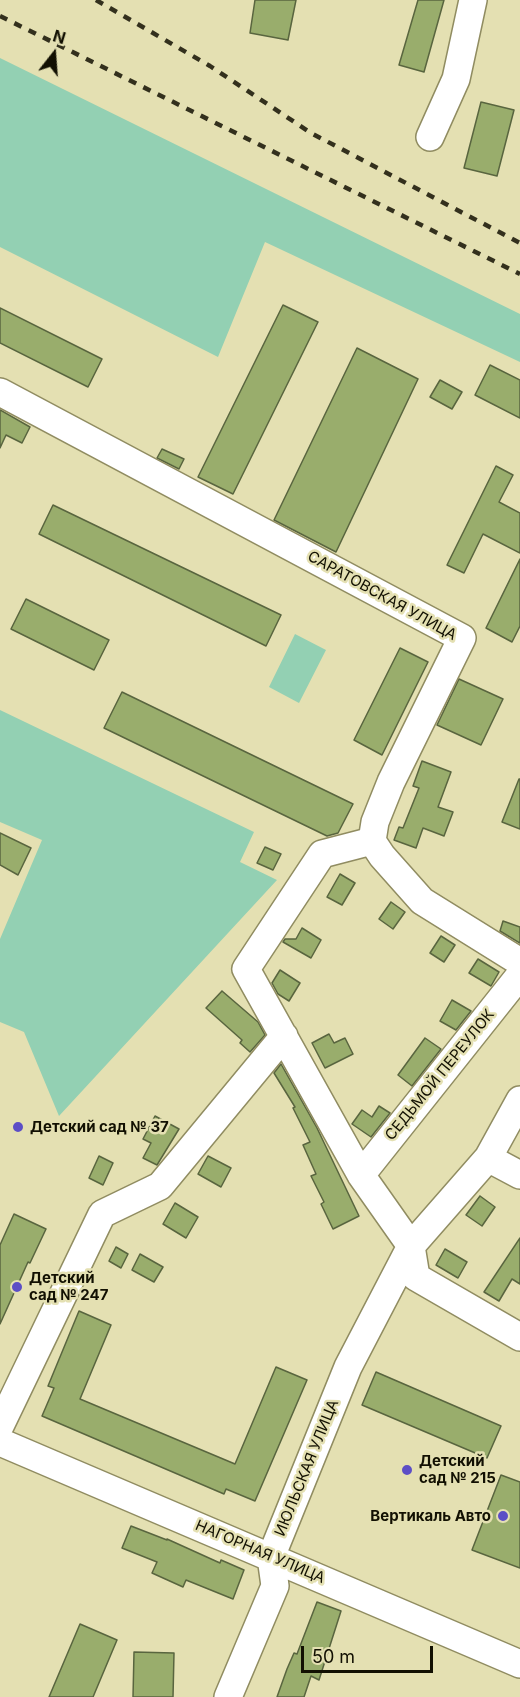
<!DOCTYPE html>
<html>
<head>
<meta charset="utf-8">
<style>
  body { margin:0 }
  #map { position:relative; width:520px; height:1697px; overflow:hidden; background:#e4e0b2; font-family:Inter,sans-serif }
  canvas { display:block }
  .north { position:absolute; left:24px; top:24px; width:60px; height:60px; -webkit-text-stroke:4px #e4e0b2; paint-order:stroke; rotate:17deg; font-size:16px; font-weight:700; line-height:24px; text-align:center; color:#121002 }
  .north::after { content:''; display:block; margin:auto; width:21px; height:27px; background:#121002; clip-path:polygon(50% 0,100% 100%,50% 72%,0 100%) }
  .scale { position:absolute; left:301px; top:1646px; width:132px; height:27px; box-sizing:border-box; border:3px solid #121002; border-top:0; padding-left:8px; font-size:18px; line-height:21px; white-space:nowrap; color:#121002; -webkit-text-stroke:4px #e4e0b2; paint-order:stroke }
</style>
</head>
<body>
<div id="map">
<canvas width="520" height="1697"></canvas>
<div class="north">N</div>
<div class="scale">50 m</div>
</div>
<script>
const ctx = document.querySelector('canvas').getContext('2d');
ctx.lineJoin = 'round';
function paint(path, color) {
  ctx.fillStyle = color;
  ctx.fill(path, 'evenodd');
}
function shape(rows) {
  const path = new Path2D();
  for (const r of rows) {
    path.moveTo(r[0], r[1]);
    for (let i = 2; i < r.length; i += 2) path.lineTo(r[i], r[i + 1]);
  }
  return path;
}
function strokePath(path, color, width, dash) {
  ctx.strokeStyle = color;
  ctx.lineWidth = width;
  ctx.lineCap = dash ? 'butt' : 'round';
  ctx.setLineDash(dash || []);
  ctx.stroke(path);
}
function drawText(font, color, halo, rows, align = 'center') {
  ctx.font = font + ' Inter,sans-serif';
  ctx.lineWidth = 5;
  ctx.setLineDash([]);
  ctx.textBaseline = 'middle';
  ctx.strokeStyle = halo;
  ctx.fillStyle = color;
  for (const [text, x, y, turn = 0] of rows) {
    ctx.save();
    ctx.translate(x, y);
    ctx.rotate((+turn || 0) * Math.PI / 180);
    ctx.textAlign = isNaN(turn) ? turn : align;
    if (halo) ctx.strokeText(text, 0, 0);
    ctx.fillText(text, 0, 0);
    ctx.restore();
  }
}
paint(shape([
  [0,58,520,314,520,362,265,242,218,357,0,247],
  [295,634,326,650,299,703,269,687],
  [0,710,254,832,240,862,277,880,59,1116,24,1032,0,1022,0,939,42,840,0,822]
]), '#93d0b3');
const building = shape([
  [255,0,296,0,288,40,250,33,255,0],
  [418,0,444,0,424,72,399,65,418,0],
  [481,102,514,110,497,176,464,168,481,102],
  [283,305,318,322,233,494,198,477,283,305],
  [0,308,102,359,88,387,0,343,0,308],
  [357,348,418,379,336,552,274,520,357,348],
  [490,365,520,380,520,418,475,395,490,365],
  [440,380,462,392,452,409,430,397,440,380],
  [0,410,30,427,22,443,6,435,0,448,0,410],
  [162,449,184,459,179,469,157,458,162,449],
  [496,466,513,475,499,502,520,513,520,553,483,534,464,573,447,565,496,466],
  [53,505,281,615,266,646,39,534,53,505],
  [520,559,520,626,512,642,486,628,520,559],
  [26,599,109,640,94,670,11,629,26,599],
  [400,648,428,662,382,755,354,740,400,648],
  [459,679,503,699,481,745,437,725,459,679],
  [122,692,353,804,338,833,327,836,104,728,122,692],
  [422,761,451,772,438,807,453,812,444,836,423,828,416,848,394,840,399,827,403,828,419,788,413,786,422,761],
  [519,779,520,779,520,829,502,822,519,779],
  [0,833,31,848,18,875,0,865,0,833],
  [265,847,281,854,273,870,257,863,265,847],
  [340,874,355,883,342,905,327,897,340,874],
  [391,902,405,912,393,929,379,919,391,902],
  [503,921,520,927,520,943,500,931,503,921],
  [302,928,321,940,311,958,283,942,285,939,296,939,302,928],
  [441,936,455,945,444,962,430,953,441,936],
  [478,959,499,972,491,986,469,973,478,959],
  [280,970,300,983,289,1001,278,994,272,983,280,970],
  [222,991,258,1022,265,1035,250,1052,240,1043,242,1040,206,1008,222,991],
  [452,1000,471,1011,456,1030,440,1021,452,1000],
  [329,1034,334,1043,345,1038,353,1054,325,1068,312,1043,329,1034],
  [425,1038,441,1049,412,1086,398,1075,425,1038],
  [281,1064,317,1128,359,1216,333,1229,321,1204,324,1202,311,1176,316,1174,303,1145,310,1142,293,1108,295,1107,274,1073,281,1064],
  [379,1106,390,1113,371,1137,352,1124,362,1110,372,1117,379,1106],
  [155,1116,179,1129,157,1165,143,1158,151,1143,143,1139,155,1116],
  [99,1156,113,1163,103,1185,89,1178,99,1156],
  [208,1156,231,1168,221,1187,198,1174,208,1156],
  [480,1196,495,1207,482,1226,466,1215,480,1196],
  [175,1203,198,1217,186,1238,163,1224,175,1203],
  [14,1214,46,1229,30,1263,28,1262,0,1324,0,1245,14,1214],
  [520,1238,520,1284,512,1279,499,1301,484,1292,520,1238],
  [116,1247,128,1254,121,1268,109,1261,116,1247],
  [445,1249,467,1262,458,1278,436,1265,445,1249],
  [140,1254,163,1267,154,1282,132,1270,140,1254],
  [79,1311,111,1325,80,1399,235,1464,276,1367,307,1380,255,1501,226,1489,224,1494,42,1416,54,1388,48,1386,79,1311],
  [376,1372,501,1426,487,1458,362,1405,376,1372],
  [501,1475,520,1482,520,1568,472,1550,501,1475],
  [131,1526,167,1540,167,1539,220,1563,221,1560,244,1570,233,1599,186,1580,183,1587,152,1573,157,1562,122,1548,131,1526],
  [317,1602,341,1611,319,1680,311,1676,304,1697,277,1697,287,1669,294,1653,297,1654,317,1602],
  [80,1624,117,1640,93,1697,49,1697,80,1624],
  [134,1652,174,1653,173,1697,133,1697,134,1652]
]);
paint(building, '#99ad6c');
strokePath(building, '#59653f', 1.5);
const minor = shape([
  [430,137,456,79,473,0],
  [0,392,462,638,391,782,375,822,372,841,382,856,422,901,520,962],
  [372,841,322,854,246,969,361,1175,411,1246,416,1277,520,1337],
  [488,1158,520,1175],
  [361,1175,520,975],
  [0,1426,102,1214,160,1186,284,1036],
  [0,1442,520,1664],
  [228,1697,275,1586,271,1557,348,1367,411,1246,488,1158,520,1100]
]);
strokePath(minor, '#908c61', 30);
strokePath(minor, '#fff', 27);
strokePath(shape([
  [96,0,210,66,311,133,520,243],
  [0,16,520,274]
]), '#33301d', 4.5, [8, 8]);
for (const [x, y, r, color] of [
  [18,1127,6,"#5c4ec6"],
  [17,1287,6,"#5c4ec6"],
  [407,1470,6,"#5c4ec6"],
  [503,1516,6,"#5c4ec6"]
]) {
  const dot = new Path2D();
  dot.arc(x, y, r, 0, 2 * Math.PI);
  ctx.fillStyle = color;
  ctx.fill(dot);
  strokePath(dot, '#e4e0b2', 2);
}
drawText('15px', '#121002', '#e4e0b2', [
  ["САРАТОВСКАЯ УЛИЦА",382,596,29],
  ["СЕДЬМОЙ ПЕРЕУЛОК",440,1075,-51],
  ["ИЮЛЬСКАЯ УЛИЦА",307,1468,-68],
  ["НАГОРНАЯ УЛИЦА",260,1552,23]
]);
drawText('bold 15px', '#121002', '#e4e0b2', [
  ["Детский сад № 37",30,1127],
  ["Детский",29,1278],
  ["сад № 247",29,1295],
  ["Детский",419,1461],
  ["сад № 215",419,1478],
  ["Вертикаль Авто",491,1516,"right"]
], 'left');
</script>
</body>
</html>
